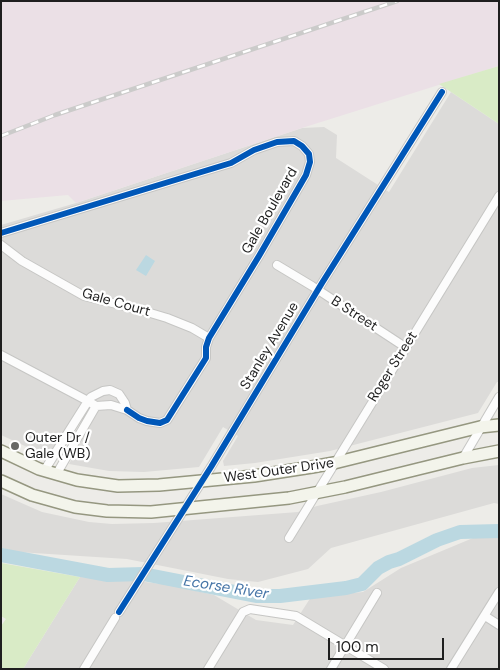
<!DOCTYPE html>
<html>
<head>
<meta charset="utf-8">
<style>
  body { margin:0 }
  #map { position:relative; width:500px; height:670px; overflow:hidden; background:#edece8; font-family:"DM Sans",sans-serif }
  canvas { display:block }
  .frame { position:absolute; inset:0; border:2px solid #1f1f1f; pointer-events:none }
  .scale { position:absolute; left:328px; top:638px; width:116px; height:22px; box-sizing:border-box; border:2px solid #1f1f1f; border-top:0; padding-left:6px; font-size:15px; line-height:18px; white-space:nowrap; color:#1f1f1f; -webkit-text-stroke:4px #fff; paint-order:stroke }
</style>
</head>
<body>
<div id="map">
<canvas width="500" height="670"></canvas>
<div class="frame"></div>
<div class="scale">100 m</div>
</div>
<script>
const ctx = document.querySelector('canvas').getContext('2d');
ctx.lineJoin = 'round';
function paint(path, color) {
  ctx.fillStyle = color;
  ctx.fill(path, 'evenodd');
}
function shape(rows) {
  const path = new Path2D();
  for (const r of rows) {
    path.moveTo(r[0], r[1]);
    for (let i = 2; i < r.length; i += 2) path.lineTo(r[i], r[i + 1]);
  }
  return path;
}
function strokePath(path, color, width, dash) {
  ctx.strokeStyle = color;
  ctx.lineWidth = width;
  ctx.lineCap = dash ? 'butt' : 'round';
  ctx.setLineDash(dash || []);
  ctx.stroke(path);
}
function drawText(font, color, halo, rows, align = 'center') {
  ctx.font = font + ' "DM Sans",sans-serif';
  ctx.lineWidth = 4.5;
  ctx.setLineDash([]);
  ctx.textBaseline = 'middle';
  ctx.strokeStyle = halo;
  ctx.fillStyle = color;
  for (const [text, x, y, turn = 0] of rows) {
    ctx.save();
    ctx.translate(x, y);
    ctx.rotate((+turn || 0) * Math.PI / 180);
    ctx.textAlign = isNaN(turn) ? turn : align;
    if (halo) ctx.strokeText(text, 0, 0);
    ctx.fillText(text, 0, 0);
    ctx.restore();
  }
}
paint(shape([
  [451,92,499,124,499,382,497,382,478,413,330,451,255,463,224,466,223,461,238,436,223,427,199,467,144,472,109,471,69,464,98,411,82,404,49,457,1,435,1,225,76,203,302,128,324,127,337,135,336,158,389,192],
  [499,465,499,504,494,503,331,548,308,569,258,582,228,579,127,559,18,552,1,548,1,494,42,512,89,522,112,524,154,523,298,512,317,506,381,492,472,468],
  [473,538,499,538,499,669,23,669,80,577,112,578,170,585,214,595,256,620,293,625,311,597,363,592,401,568]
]), '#dcdbd9');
paint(shape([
  [1,1,499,1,499,66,302,128,76,203,68,195,1,201]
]), '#ebe0e6');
paint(shape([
  [499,66,499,124,439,84],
  [1,563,80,577,23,669,1,669,1,626,6,619,1,616]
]), '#d9ebc6');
paint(shape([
  [146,255,155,261,146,276,136,270]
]), '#bbd8e1');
strokePath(shape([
  [1,555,108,575,143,574,256,596,280,596,346,588,362,584,378,568,389,562,399,559,437,540,460,532,499,531]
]), '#bbd8e1', 14);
const minor = shape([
  [1,233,231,163,254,150,277,142,294,141,302,146,309,154,310,162,306,175,259,256,209,338,206,347,206,358,167,420,160,423,147,421,139,418,127,410],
  [1,245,22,261,84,296,137,309,167,318,192,328,209,338],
  [277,265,312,286,405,347],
  [1,355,86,400,88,401,96,406,111,405,127,410,125,403,119,394,110,390,103,391,91,397,88,401,44,471],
  [463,458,499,397],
  [56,475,96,406],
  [289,538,499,196],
  [119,612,211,467,322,283,442,92],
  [485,616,499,625],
  [84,669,115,618],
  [208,669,243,612,250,609,296,616,384,669],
  [331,669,377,593],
  [451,669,499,592]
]);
const secondary = shape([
  [1,451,39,469,77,480,118,486,159,485,254,476,312,467,334,463,480,427,499,425],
  [1,481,32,495,75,507,107,511,151,512,289,498,345,487,463,458,499,451]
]);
strokePath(minor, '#c6c6c4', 10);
strokePath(secondary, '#959780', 14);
strokePath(minor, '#fcfcfc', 8);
strokePath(secondary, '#f3f4eb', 11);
const rail = shape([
  [1,136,55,115,397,1]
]);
strokePath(rail, '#cbcbca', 4.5);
strokePath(rail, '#fff', 2.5, [8]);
strokePath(shape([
  [1,233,231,163,254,150,277,142,294,141,302,146,309,154,310,162,306,175,259,256,209,338,206,347,206,358,167,420,160,423,147,421,139,418,127,410],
  [119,612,211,467,322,283,442,92]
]), '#0057b8', 6);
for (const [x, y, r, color] of [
  [15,446,5,"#676765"]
]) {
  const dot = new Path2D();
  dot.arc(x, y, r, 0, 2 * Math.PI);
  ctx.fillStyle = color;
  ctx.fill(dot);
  strokePath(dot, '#fff', 2);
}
drawText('14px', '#1f1f1f', '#fff', [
  ["Gale Boulevard",270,211,-60],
  ["Gale Court",116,303,16],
  ["B Street",354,314,33],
  ["Stanley Avenue",270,346,-59],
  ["Roger Street",393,367,-58],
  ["West Outer Drive",279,471,-8]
]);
drawText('14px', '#1f1f1f', '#fff', [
  ["Outer Dr /",25,438],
  ["Gale (WB)",25,454]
], 'left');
drawText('italic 15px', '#4776a8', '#fff', [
  ["Ecorse River",226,588,9]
]);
</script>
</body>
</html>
